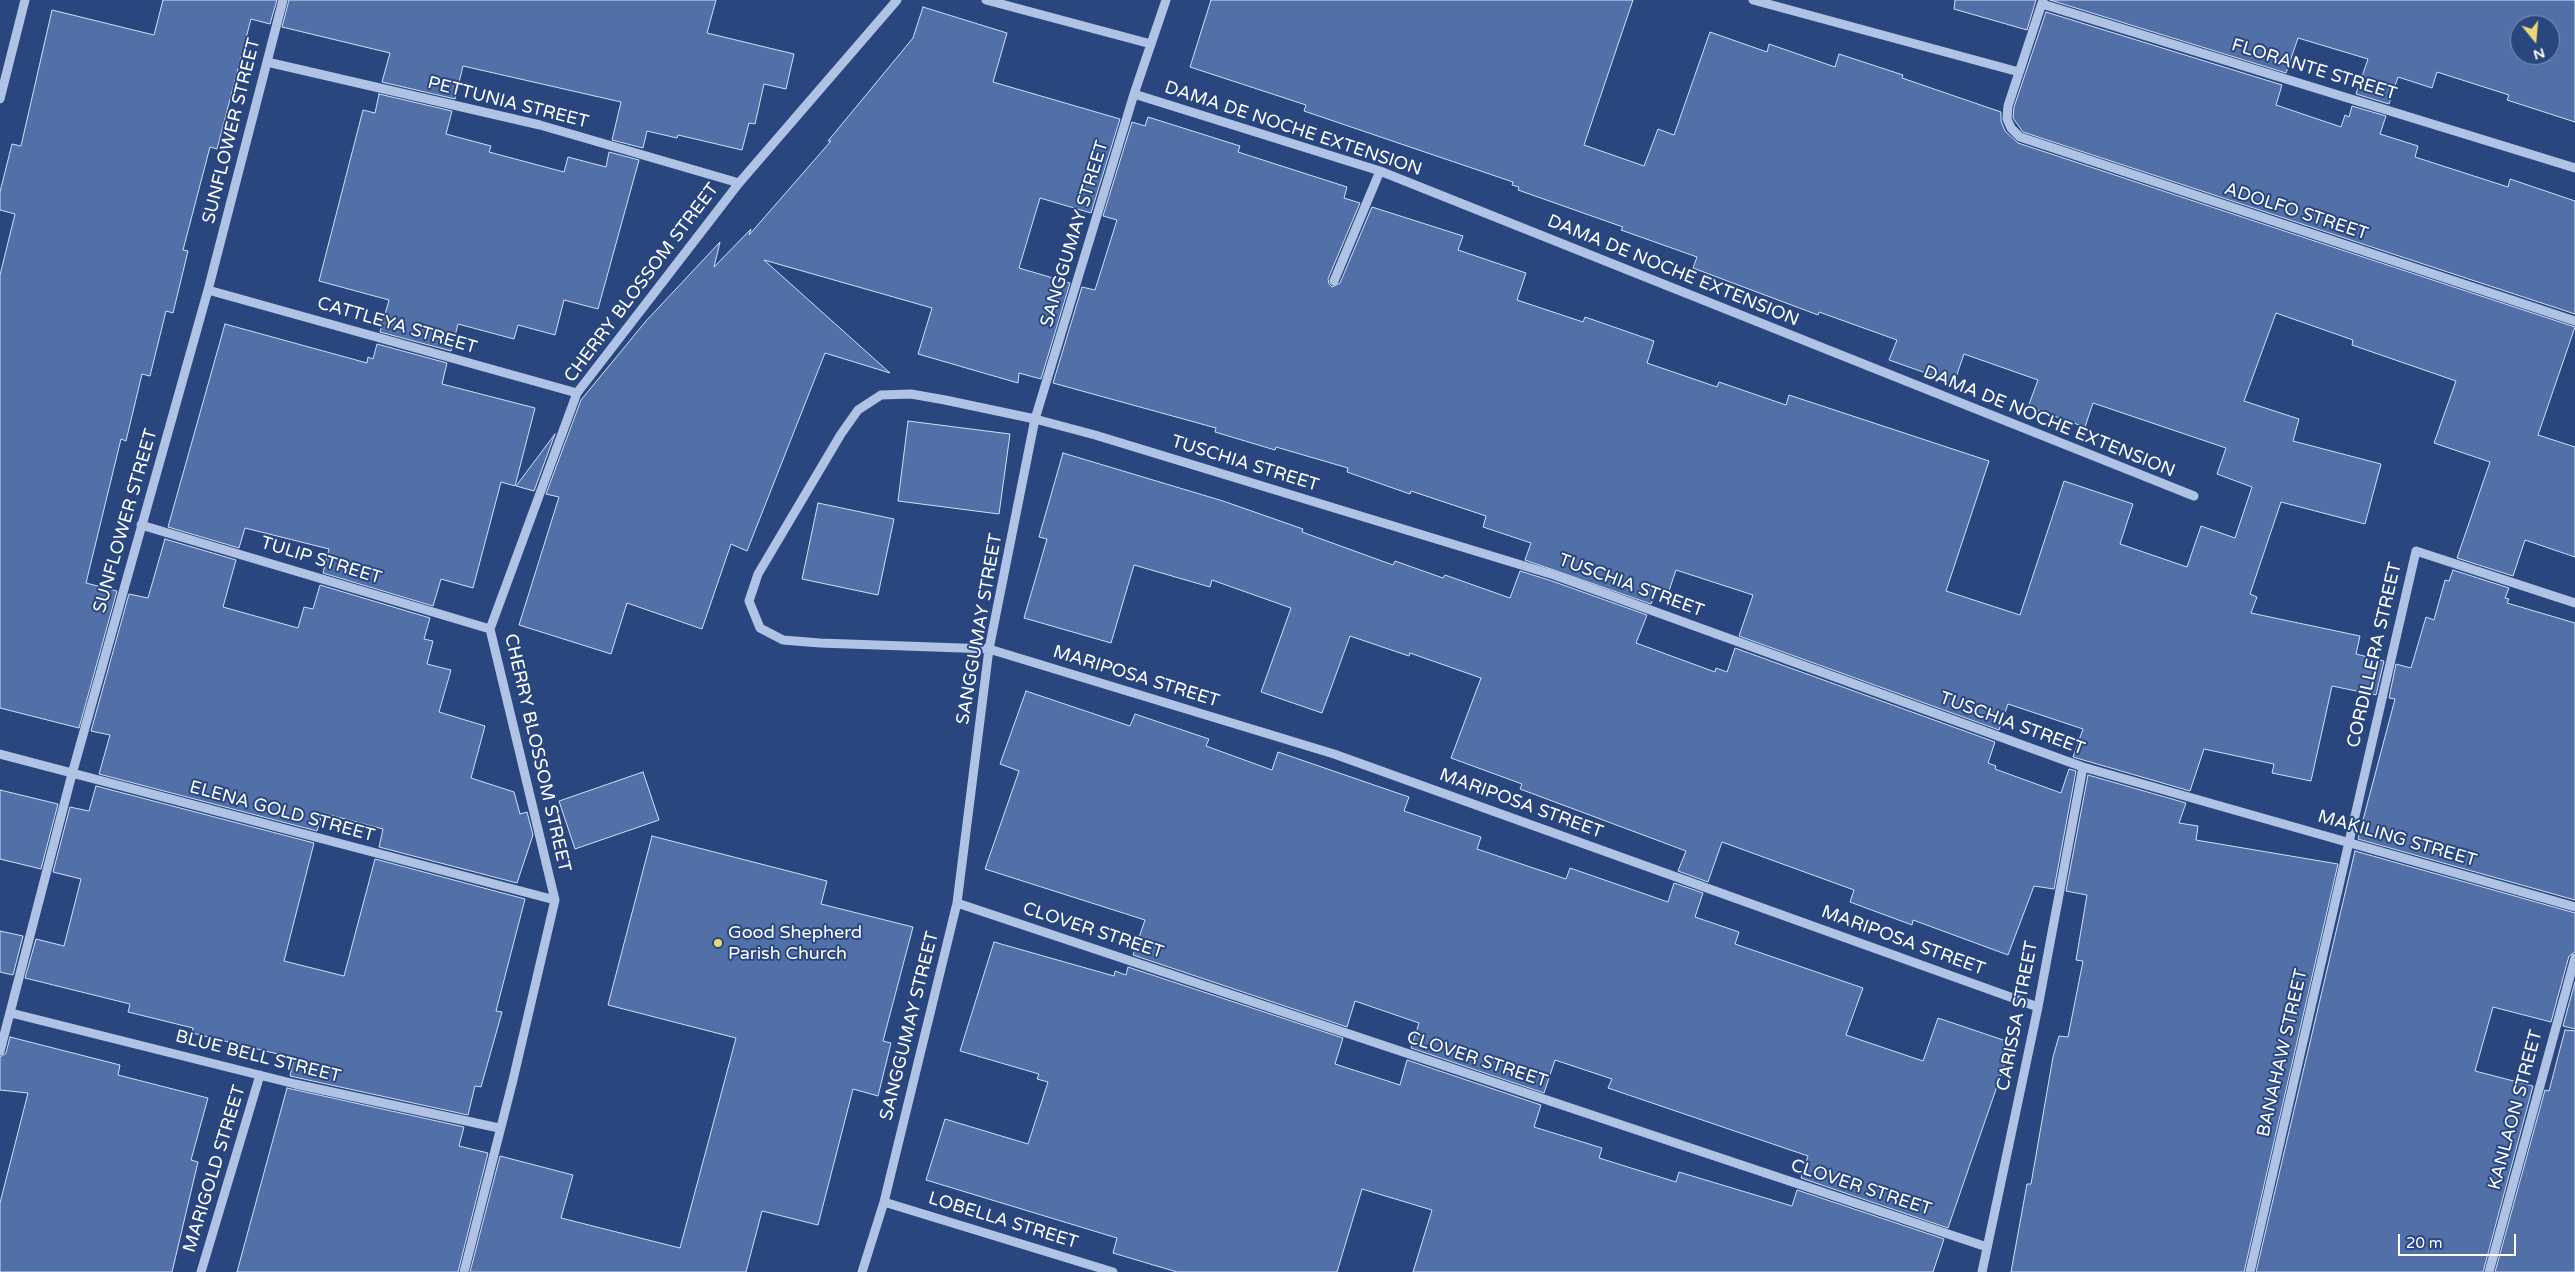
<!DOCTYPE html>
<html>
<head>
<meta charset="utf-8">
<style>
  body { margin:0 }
  #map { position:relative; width:2575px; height:1272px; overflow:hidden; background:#29467f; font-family:"Varela Round",sans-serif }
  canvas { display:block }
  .north { position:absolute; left:2510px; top:15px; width:50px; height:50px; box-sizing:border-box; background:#29467f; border:1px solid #7f90b2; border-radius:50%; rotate:163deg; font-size:14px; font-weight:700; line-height:20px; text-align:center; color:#fff }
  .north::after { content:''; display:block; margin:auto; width:18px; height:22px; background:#ecd678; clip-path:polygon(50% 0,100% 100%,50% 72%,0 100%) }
  .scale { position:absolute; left:2398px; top:1234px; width:118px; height:22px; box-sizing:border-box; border:2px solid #fff; border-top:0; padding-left:6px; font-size:15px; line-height:18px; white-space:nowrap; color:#fff; -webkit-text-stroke:4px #29467f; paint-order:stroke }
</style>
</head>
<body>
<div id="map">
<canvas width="2575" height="1272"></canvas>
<div class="north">N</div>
<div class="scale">20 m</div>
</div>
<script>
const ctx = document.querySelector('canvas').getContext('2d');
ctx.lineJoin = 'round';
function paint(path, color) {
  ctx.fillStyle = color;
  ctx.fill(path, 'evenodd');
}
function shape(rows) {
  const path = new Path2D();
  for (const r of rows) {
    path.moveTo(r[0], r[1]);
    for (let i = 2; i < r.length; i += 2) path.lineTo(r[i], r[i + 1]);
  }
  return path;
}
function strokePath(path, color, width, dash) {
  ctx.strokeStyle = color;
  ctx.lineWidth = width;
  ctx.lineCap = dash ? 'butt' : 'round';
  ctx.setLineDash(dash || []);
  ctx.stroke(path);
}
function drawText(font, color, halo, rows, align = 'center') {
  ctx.font = font + ' "Varela Round",sans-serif';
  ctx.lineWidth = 4;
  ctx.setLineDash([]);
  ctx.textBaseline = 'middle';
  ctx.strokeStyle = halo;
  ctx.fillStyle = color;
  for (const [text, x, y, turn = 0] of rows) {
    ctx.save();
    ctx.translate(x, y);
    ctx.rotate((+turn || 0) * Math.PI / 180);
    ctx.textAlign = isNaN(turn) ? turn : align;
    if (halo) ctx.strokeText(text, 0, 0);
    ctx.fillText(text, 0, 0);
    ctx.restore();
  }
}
const building = shape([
  [163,0,277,0,270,24,251,19,217,149,210,147,183,250,188,251,173,313,166,311,150,376,142,374,126,441,121,439,86,583,117,591,79,728,0,708,0,275,15,214,0,210,0,192,12,144,21,146,52,10,154,35,163,0],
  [289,0,716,0,707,33,794,54,786,89,764,84,755,124,749,123,742,150,678,135,677,138,647,131,643,148,612,140,621,102,463,66,455,99,382,82,390,53,282,27,289,0],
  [1211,0,1633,0,1584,145,1644,166,1658,129,1674,135,1710,32,1767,52,1769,44,1835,67,1839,54,1903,75,1902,78,2001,112,2001,121,2005,131,2018,143,2575,327,2538,435,2575,447,2575,557,2525,540,2513,576,2457,558,2490,462,2434,443,2456,381,2352,345,2353,340,2276,313,2244,401,2299,419,2293,441,2381,464,2365,524,2281,502,2250,594,2257,597,2251,613,2360,636,2356,654,2384,661,2376,695,2332,686,2311,781,2272,773,2274,764,2204,749,2190,791,2073,757,2083,729,2008,704,1999,730,1739,636,1753,595,1676,570,1669,591,1658,587,1651,604,1525,560,1531,543,1483,527,1486,516,1411,491,1410,494,1347,472,1348,468,1276,447,1275,450,1215,432,1216,428,1053,383,1082,287,1095,290,1117,220,1103,216,1132,122,1145,126,1148,117,1240,146,1238,152,1347,187,1344,198,1360,203,1328,279,1329,284,1332,287,1340,283,1372,207,1463,236,1458,250,1526,273,1517,300,1583,322,1585,317,1654,341,1647,363,1717,387,1719,382,1786,405,1789,395,1989,461,1946,591,2020,615,2064,481,2133,504,2120,544,2187,567,2201,526,2235,538,2252,487,2217,474,2226,448,2093,403,2085,427,2028,407,2038,380,1964,354,1954,383,1889,360,1897,340,1819,312,1818,315,1693,268,1697,257,1621,230,1623,227,1518,190,1519,187,1512,185,1513,182,1304,111,1306,105,1190,67,1211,0],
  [1955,0,2036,0,2027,30,1954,9,1955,0],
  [2050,0,2575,0,2575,122,2507,100,2509,95,2437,72,2432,88,2398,77,2389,104,2356,94,2368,59,2298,38,2286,73,2050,0],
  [2520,25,2550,25,2550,55,2520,55,2520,25],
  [923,7,1007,33,993,82,1120,119,1091,213,1040,198,1019,268,1070,283,1041,379,1019,373,1018,383,918,354,932,308,764,260,890,373,825,353,747,551,731,544,702,629,627,603,611,654,519,625,559,497,546,494,581,400,646,321,720,242,714,267,751,229,749,235,831,141,828,141,913,38,923,7],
  [2046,12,2282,85,2276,105,2341,127,2345,115,2349,117,2352,106,2386,116,2380,134,2418,146,2415,157,2508,187,2510,179,2575,201,2575,314,2023,132,2013,118,2014,107,2046,12],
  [379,94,452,111,446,134,491,146,489,152,564,172,568,157,606,167,609,152,639,160,598,309,564,300,555,335,518,325,514,339,458,324,451,351,380,332,389,300,319,281,363,110,375,113,379,94],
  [225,324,367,363,368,357,373,359,377,344,447,363,442,384,535,408,515,486,501,482,473,588,441,579,433,606,323,573,329,549,245,528,239,548,168,527,225,324],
  [908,421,1010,434,999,514,898,501,908,421],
  [555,434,534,491,516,486,555,434],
  [1063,453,1223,501,1303,529,1302,532,1393,565,1395,561,1443,578,1445,575,1510,598,1520,571,1552,581,1647,615,1636,643,1715,672,1716,668,1727,672,1735,648,1995,742,1988,763,1996,766,1995,769,2061,793,2069,769,2076,771,2054,889,2034,886,2008,955,1913,920,1912,925,1850,902,1854,890,1722,842,1708,882,1678,871,1686,851,1520,789,1522,784,1451,758,1481,678,1410,653,1409,656,1350,636,1322,713,1261,692,1291,608,1212,580,1210,587,1134,565,1111,643,1024,618,1047,539,1039,537,1063,453],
  [818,503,894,519,878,595,802,579,818,503],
  [165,539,236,560,223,607,298,628,304,607,313,609,320,585,430,618,424,639,433,641,427,664,451,670,439,712,485,726,471,778,514,792,520,814,527,812,533,835,517,883,379,847,383,829,322,813,317,831,99,774,110,735,91,731,129,594,148,598,165,539],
  [2453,570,2509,588,2505,598,2509,599,2507,603,2575,623,2575,900,2358,839,2395,699,2389,698,2396,664,2411,668,2426,617,2434,620,2445,580,2449,581,2453,570],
  [1026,691,1130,726,1135,714,1209,739,1206,746,1272,770,1278,752,1409,797,1404,811,1481,837,1477,849,1566,879,1570,868,1668,902,1674,883,1703,893,1695,917,1739,932,1735,944,1863,988,1846,1035,1923,1061,1938,1018,2012,1043,1948,1228,1801,1178,1808,1156,1608,1088,1612,1079,1555,1060,1544,1093,1411,1048,1419,1023,1355,1001,1347,1027,1133,955,1145,920,985,869,1019,771,1000,764,1026,691],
  [643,772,659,820,575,849,559,801,643,772],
  [2088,775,2186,803,2179,823,2198,826,2196,840,2338,864,2244,1272,2011,1272,2027,1184,2031,1184,2053,1057,2059,1036,2068,1037,2083,961,2076,960,2087,895,2066,891,2088,775],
  [96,786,314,843,284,961,344,976,375,859,525,899,496,1011,502,1012,481,1087,475,1086,468,1115,290,1076,294,1058,192,1033,193,1028,128,1012,130,1004,25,978,36,939,64,946,81,879,53,872,70,807,89,811,96,786],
  [0,790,58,804,41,869,0,859,0,790],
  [652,836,827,881,821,904,913,927,883,1041,891,1043,878,1096,853,1089,818,1225,762,1211,746,1272,470,1272,500,1156,573,1175,561,1218,680,1248,736,1038,608,1005,652,836],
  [2355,851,2575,913,2575,952,2569,956,2551,1022,2493,1007,2475,1071,2533,1086,2483,1272,2256,1272,2355,851],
  [0,931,23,936,13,975,0,972,0,931],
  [994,942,1114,976,1115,971,1126,975,1128,967,1343,1038,1335,1064,1400,1085,1407,1060,1541,1105,1534,1127,1602,1148,1599,1158,1676,1182,1679,1172,1792,1206,1797,1190,1944,1239,1933,1272,1413,1272,1432,1210,1362,1189,1337,1272,1177,1272,1113,1253,1117,1238,926,1180,945,1119,1028,1144,1048,1082,1037,1079,1039,1074,960,1051,994,942],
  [2575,982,2575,1029,2563,1026,2575,982],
  [2565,1030,2575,1031,2575,1272,2495,1272,2545,1090,2549,1091,2565,1030],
  [10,1037,120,1065,118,1075,208,1098,191,1160,198,1162,172,1272,0,1272,0,1203,28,1093,0,1090,0,1057,6,1053,10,1037],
  [287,1088,464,1127,459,1146,488,1153,458,1272,237,1272,287,1088]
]);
paint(building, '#5270a8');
strokePath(building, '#d3dff4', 1);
strokePath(shape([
  [986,0,1151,44],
  [1753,0,2019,72],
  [2043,0,2008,106,2007,119,2011,128,2020,137,2575,321],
  [2042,4,2575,168],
  [267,62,540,125,739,183],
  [1134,94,1380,171,2194,496],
  [0,99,25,0],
  [1334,281,1380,171],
  [208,290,577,393],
  [141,525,490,629],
  [0,754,555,900],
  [957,903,1987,1247],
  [2038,1007,1334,754,989,649,820,643,783,640,760,628,749,601,758,574,841,434,858,410,881,395,911,394,945,400,1035,419,1095,435,1554,575,2083,767,2575,907],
  [11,1013,295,1084,499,1128],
  [0,1051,72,774,208,290,283,0],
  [884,1202,1113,1272],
  [201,1272,260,1075],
  [464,1272,513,1080,555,900,490,629,577,393,739,183,897,0],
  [862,1272,884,1202,957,903,989,649,1035,419,1134,94,1166,0],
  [1982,1272,2038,1007,2083,767],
  [2250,1272,2416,551,2575,603],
  [2489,1272,2575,958]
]), '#b1c3e5', 9);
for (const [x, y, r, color] of [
  [718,943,5,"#ecd678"]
]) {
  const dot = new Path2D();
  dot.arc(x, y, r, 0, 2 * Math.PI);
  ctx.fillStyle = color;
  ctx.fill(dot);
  strokePath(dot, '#29467f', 2);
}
drawText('18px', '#fff', '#29467f', [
  ["FLORANTE STREET",2314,70,17],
  ["PETTUNIA STREET",508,103,14],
  ["DAMA DE NOCHE EXTENSION",1293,129,18],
  ["SUNFLOWER STREET",232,131,-76],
  ["ADOLFO STREET",2296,212,18],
  ["SANGGUMAY STREET",1075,234,-73],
  ["DAMA DE NOCHE EXTENSION",1673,271,22],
  ["CHERRY BLOSSOM STREET",642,283,-53],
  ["CATTLEYA STREET",397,326,16],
  ["DAMA DE NOCHE EXTENSION",2049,422,22],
  ["TUSCHIA STREET",1245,464,17],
  ["SUNFLOWER STREET",126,521,-74],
  ["TULIP STREET",321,561,17],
  ["TUSCHIA STREET",1631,586,20],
  ["SANGGUMAY STREET",980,629,-80],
  ["CORDILLERA STREET",2375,655,-77],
  ["MARIPOSA STREET",1136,677,17],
  ["TUSCHIA STREET",2012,724,20],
  ["CHERRY BLOSSOM STREET",537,753,77],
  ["MARIPOSA STREET",1521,804,20],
  ["ELENA GOLD STREET",282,812,15],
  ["MAKILING STREET",2397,839,16],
  ["CLOVER STREET",1093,931,18],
  ["MARIPOSA STREET",1903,941,20],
  ["CARISSA STREET",2018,1016,-79],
  ["SANGGUMAY STREET",910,1026,-76],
  ["BANAHAW STREET",2283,1053,-77],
  ["BLUE BELL STREET",258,1057,14],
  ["CLOVER STREET",1477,1060,18],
  ["KANLAON STREET",2516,1110,-75],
  ["MARIGOLD STREET",215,1169,-73],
  ["CLOVER STREET",1861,1188,18],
  ["LOBELLA STREET",1003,1221,17]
]);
drawText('18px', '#fff', '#29467f', [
  ["Good Shepherd",728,933],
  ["Parish Church",728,954]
], 'left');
</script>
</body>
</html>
